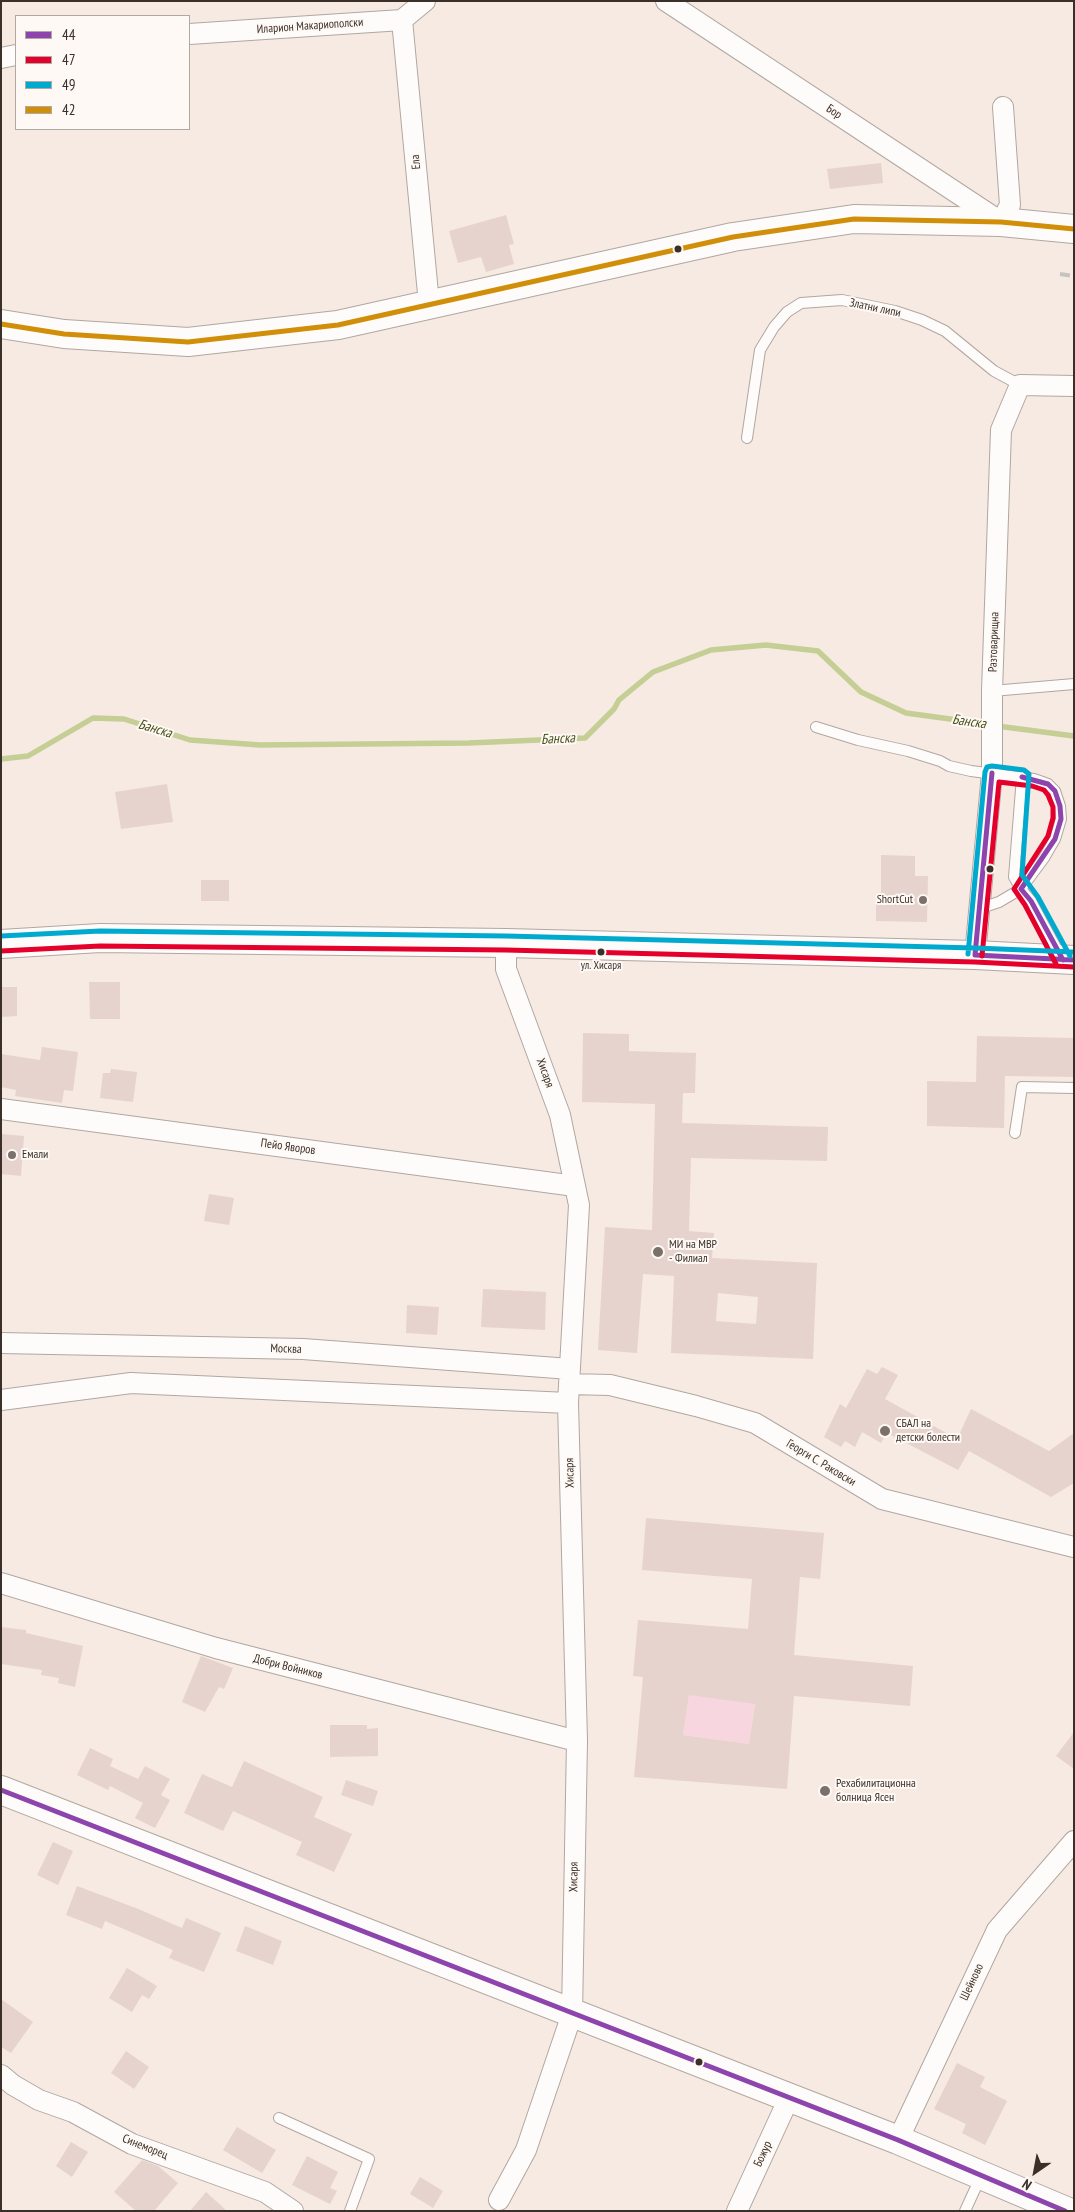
<!DOCTYPE html>
<html>
<head>
<meta charset="utf-8">
<style>
  body { margin:0 }
  #map { position:relative; width:1075px; height:2212px; overflow:hidden; background:#f6eae2; font-family:"PT Sans Narrow",sans-serif }
  canvas { display:block }
  .frame { position:absolute; inset:0; border:2px solid #3a3029; pointer-events:none }
  .legend { position:absolute; left:15px; top:15px; width:175px; height:115px; box-sizing:border-box; background:#fff9f5; border:1px solid #b0a9a3; margin:0; padding:6px 9px; list-style:none; font-size:15px; color:#3a3029 }
  .legend li { display:flex; align-items:center; gap:10px; height:25px }
  .legend b { width:25px; border:1px solid #b0a9a3 }
  .north { position:absolute; left:1010px; top:2147px; width:50px; height:50px; -webkit-text-stroke:4px #fff9f5; paint-order:stroke; rotate:213deg; font-size:14px; font-weight:700; line-height:20px; text-align:center; color:#3a3029 }
  .north::after { content:''; display:block; margin:auto; width:18px; height:22px; background:#3a3029; clip-path:polygon(50% 0,100% 100%,50% 72%,0 100%) }
</style>
</head>
<body>
<div id="map">
<canvas width="1075" height="2212"></canvas>
<div class="frame"></div>
<ul class="legend">
<li><b style="height:6px;background:#8e44ad"></b>44</li>
<li><b style="height:6px;background:#e4002b"></b>47</li>
<li><b style="height:6px;background:#00a9ce"></b>49</li>
<li><b style="height:6px;background:#d18e08"></b>42</li>
</ul>
<div class="north">N</div>
</div>
<script>
const ctx = document.querySelector('canvas').getContext('2d');
ctx.lineJoin = 'round';
function paint(path, color) {
  ctx.fillStyle = color;
  ctx.fill(path, 'evenodd');
}
function shape(rows) {
  const path = new Path2D();
  for (const r of rows) {
    path.moveTo(r[0], r[1]);
    for (let i = 2; i < r.length; i += 2) path.lineTo(r[i], r[i + 1]);
  }
  return path;
}
function strokePath(path, color, width, dash) {
  ctx.strokeStyle = color;
  ctx.lineWidth = width;
  ctx.lineCap = dash ? 'butt' : 'round';
  ctx.setLineDash(dash || []);
  ctx.stroke(path);
}
function drawText(font, color, halo, rows, align = 'center') {
  ctx.font = font + ' "PT Sans Narrow",sans-serif';
  ctx.lineWidth = 4;
  ctx.setLineDash([]);
  ctx.textBaseline = 'middle';
  ctx.strokeStyle = halo;
  ctx.fillStyle = color;
  for (const [text, x, y, turn = 0] of rows) {
    ctx.save();
    ctx.translate(x, y);
    ctx.rotate((+turn || 0) * Math.PI / 180);
    ctx.textAlign = isNaN(turn) ? turn : align;
    if (halo) ctx.strokeText(text, 0, 0);
    ctx.fillText(text, 0, 0);
    ctx.restore();
  }
}
paint(shape([
  [757,1689,749,1744,683,1735,689,1695]
]), '#f8d6df');
strokePath(shape([
  [997,726,1074,736],
  [1,759,28,756,93,718,124,719,190,740,260,745,469,743,585,738,614,709,619,700,653,672,711,650,766,645,818,651,861,692,906,713,987,724]
]), '#c5ce94', 5.5);
paint(shape([
  [881,163,883,183,830,189,827,169],
  [506,215,514,244,509,245,514,264,486,272,481,257,458,263,449,231],
  [167,784,173,822,121,829,115,792],
  [881,855,915,856,915,876,928,876,927,922,876,921,876,899,881,899],
  [201,880,229,880,229,901,201,901],
  [89,982,120,982,120,1019,90,1019],
  [1,987,17,987,17,1016,1,1017],
  [583,1033,629,1034,629,1051,696,1053,695,1093,683,1093,682,1123,828,1127,827,1161,691,1158,689,1231,714,1233,712,1258,817,1263,813,1359,671,1353,674,1276,643,1274,637,1353,598,1350,605,1227,652,1230,655,1104,582,1102],
  [718,1293,758,1297,756,1324,716,1321],
  [977,1036,1074,1038,1074,1077,1005,1076,1004,1128,927,1126,927,1081,976,1082],
  [42,1047,78,1052,73,1091,64,1090,62,1103,15,1096,16,1090,1,1087,1,1054,40,1060],
  [111,1069,137,1072,133,1102,100,1098,103,1073,110,1073],
  [1,1134,24,1136,21,1176,1,1174],
  [209,1194,234,1198,229,1225,204,1221],
  [483,1289,546,1292,545,1330,481,1327],
  [407,1305,439,1307,437,1335,406,1333],
  [882,1367,898,1375,885,1399,957,1439,971,1409,1049,1451,1074,1433,1074,1483,1051,1497,969,1451,958,1470,887,1433,881,1443,862,1432,855,1447,845,1441,841,1447,824,1437,840,1404,846,1408,867,1369,877,1374],
  [646,1518,824,1533,820,1579,800,1577,794,1655,913,1666,910,1706,794,1696,787,1789,634,1777,643,1677,633,1676,638,1620,748,1629,752,1579,642,1570],
  [689,1695,755,1704,749,1744,683,1735],
  [1,1627,26,1630,26,1633,83,1646,75,1687,58,1683,59,1678,41,1675,42,1670,1,1664],
  [201,1656,233,1668,224,1689,219,1687,205,1712,182,1702],
  [330,1725,367,1725,367,1729,378,1728,378,1756,330,1757],
  [1074,1732,1074,1769,1056,1756],
  [90,1748,113,1759,110,1766,138,1779,145,1766,170,1779,161,1795,170,1800,155,1828,135,1818,143,1803,110,1786,108,1790,77,1775],
  [244,1761,323,1797,314,1817,352,1834,334,1872,296,1855,302,1842,233,1811,223,1831,184,1813,202,1774,232,1787],
  [346,1780,378,1791,373,1806,341,1795],
  [53,1842,73,1851,58,1885,37,1875],
  [77,1886,136,1908,182,1928,186,1918,221,1933,204,1972,169,1958,173,1950,105,1921,102,1929,66,1915],
  [245,1926,282,1941,273,1965,236,1951],
  [127,1968,157,1986,149,1999,142,1995,132,2012,109,1998],
  [1,1999,33,2022,11,2053,1,2047],
  [126,2051,149,2067,134,2089,111,2073],
  [957,2063,985,2077,980,2087,1007,2101,985,2145,962,2133,966,2124,934,2109],
  [237,2127,276,2150,262,2173,223,2150],
  [71,2142,88,2152,72,2177,56,2166],
  [307,2156,338,2172,330,2188,337,2191,330,2204,292,2185],
  [142,2160,158,2166,178,2183,154,2211,136,2211,114,2192],
  [420,2177,443,2191,433,2208,410,2194],
  [206,2192,227,2211,190,2211]
]), '#e6d3ce');
const lane = shape([
  [747,438,760,350,774,327,787,312,801,303,842,300,895,311,922,320,945,331,994,371,1020,385],
  [992,691,1074,684],
  [816,727,858,740,908,751,940,761,949,766,971,771,1034,779,1048,784,1055,791,1060,806,1061,819,1055,839,1044,858,1021,889,999,902,981,908],
  [1022,777,1014,877,1021,889,1031,901,1061,957],
  [1015,1133,1022,1087,1074,1088],
  [279,2118,369,2159,350,2211],
  [965,2211,981,2176]
]);
const street = shape([
  [666,1,1001,222,1010,205,1003,107],
  [402,20,429,304],
  [189,34,402,20,425,1],
  [1,58,16,55],
  [975,955,992,773,992,691,1001,430,1020,385,1074,386],
  [1,1109,575,1186],
  [1,1343,303,1349,570,1369],
  [569,1384,610,1385,696,1406,755,1423,882,1499,1074,1547],
  [1,1400,131,1383,568,1403],
  [1,1583,216,1648,577,1741],
  [1,2075,13,2085,39,2100,73,2112,132,2144,265,2192,293,2211],
  [898,2140,997,1930,1074,1841],
  [499,2200,526,2150,572,2014,577,1741,568,1403,579,1205,560,1115,506,969,506,943],
  [737,2211,789,2098]
]);
const secondary = shape([
  [1,324,64,334,188,342,338,325,733,237,854,219,1001,222,1074,229],
  [1,944,100,938,506,943,975,955,1074,960],
  [1,1790,898,2140,1066,2211]
]);
strokePath(lane, '#b1a7a1', 12);
strokePath(street, '#b1a7a1', 22);
strokePath(secondary, '#b1a7a1', 30);
strokePath(lane, '#fefcfb', 10);
strokePath(street, '#fefcfb', 20);
strokePath(secondary, '#fefcfb', 28);
strokePath(shape([
  [1060,274,1074,276]
]), '#c5c2c0', 4, [10, 5]);
strokePath(shape([
  [992,773,975,955,1074,960],
  [1022,777,1048,784,1055,791,1060,806,1061,819,1055,839,1021,889,1031,901,1063,960],
  [1,1790,898,2140,1065,2211]
]), '#8e44ad', 5);
strokePath(shape([
  [1,951,100,946,506,950,975,962,1074,967],
  [982,956,999,782,1032,786,1044,790,1048,795,1053,807,1053,818,1048,836,1014,889,1025,905,1056,964]
]), '#e4002b', 5);
strokePath(shape([
  [1,936,100,931,506,936,975,948,1074,952],
  [968,954,985,772,987,767,992,766,1024,770,1029,774,1022,875,1038,897,1070,956]
]), '#00a9ce', 5);
strokePath(shape([
  [1,324,64,334,188,342,338,325,733,237,854,219,1001,222,1074,229]
]), '#d18e08', 5);
for (const [x, y, r, color] of [
  [678,249,4.5,"#3a3029"],
  [990,869,4.5,"#3a3029"],
  [923,900,5,"#7c716a"],
  [601,952,4.5,"#3a3029"],
  [12,1155,5,"#7c716a"],
  [658,1252,6,"#7c716a"],
  [885,1431,6,"#7c716a"],
  [825,1791,6,"#7c716a"],
  [699,2062,4.5,"#3a3029"]
]) {
  const dot = new Path2D();
  dot.arc(x, y, r, 0, 2 * Math.PI);
  ctx.fillStyle = color;
  ctx.fill(dot);
  strokePath(dot, '#fff9f5', 2);
}
drawText('11px', '#3a3029', '#fff9f5', [
  ["ул. Хисаря",601,966]
]);
drawText('12px', '#3a3029', '#fff9f5', [
  ["Иларион Макариополски",310,26,-4],
  ["Бор",834,112,33],
  ["Ела",416,162,-96],
  ["Златни липи",875,308,12],
  ["Разтоварищна",994,642,-88],
  ["Хисаря",545,1073,70],
  ["Пейо Яворов",288,1147,8],
  ["Москва",286,1349,2],
  ["Георги С. Раковски",821,1463,31],
  ["Хисаря",570,1473,-91],
  ["Добри Войников",288,1667,14],
  ["Хисаря",574,1877,-89],
  ["Шейново",972,1982,-65],
  ["Синеморец",145,2147,22],
  ["Божур",763,2154,-65]
]);
drawText('12px', '#3a3029', '#fff9f5', [
  ["ShortCut",913,900,"right"],
  ["Емали",22,1155],
  ["МИ на МВР",669,1245],
  ["- Филиал",669,1259],
  ["СБАЛ на",896,1424],
  ["детски болести",896,1438],
  ["Рехабилитационна",836,1784],
  ["болница Ясен",836,1798]
], 'left');
drawText('italic 14px', '#475219', '#fff9f5', [
  ["Банска",969,722,8],
  ["Банска",155,729,17],
  ["Банска",558,739,-3]
]);
</script>
</body>
</html>
